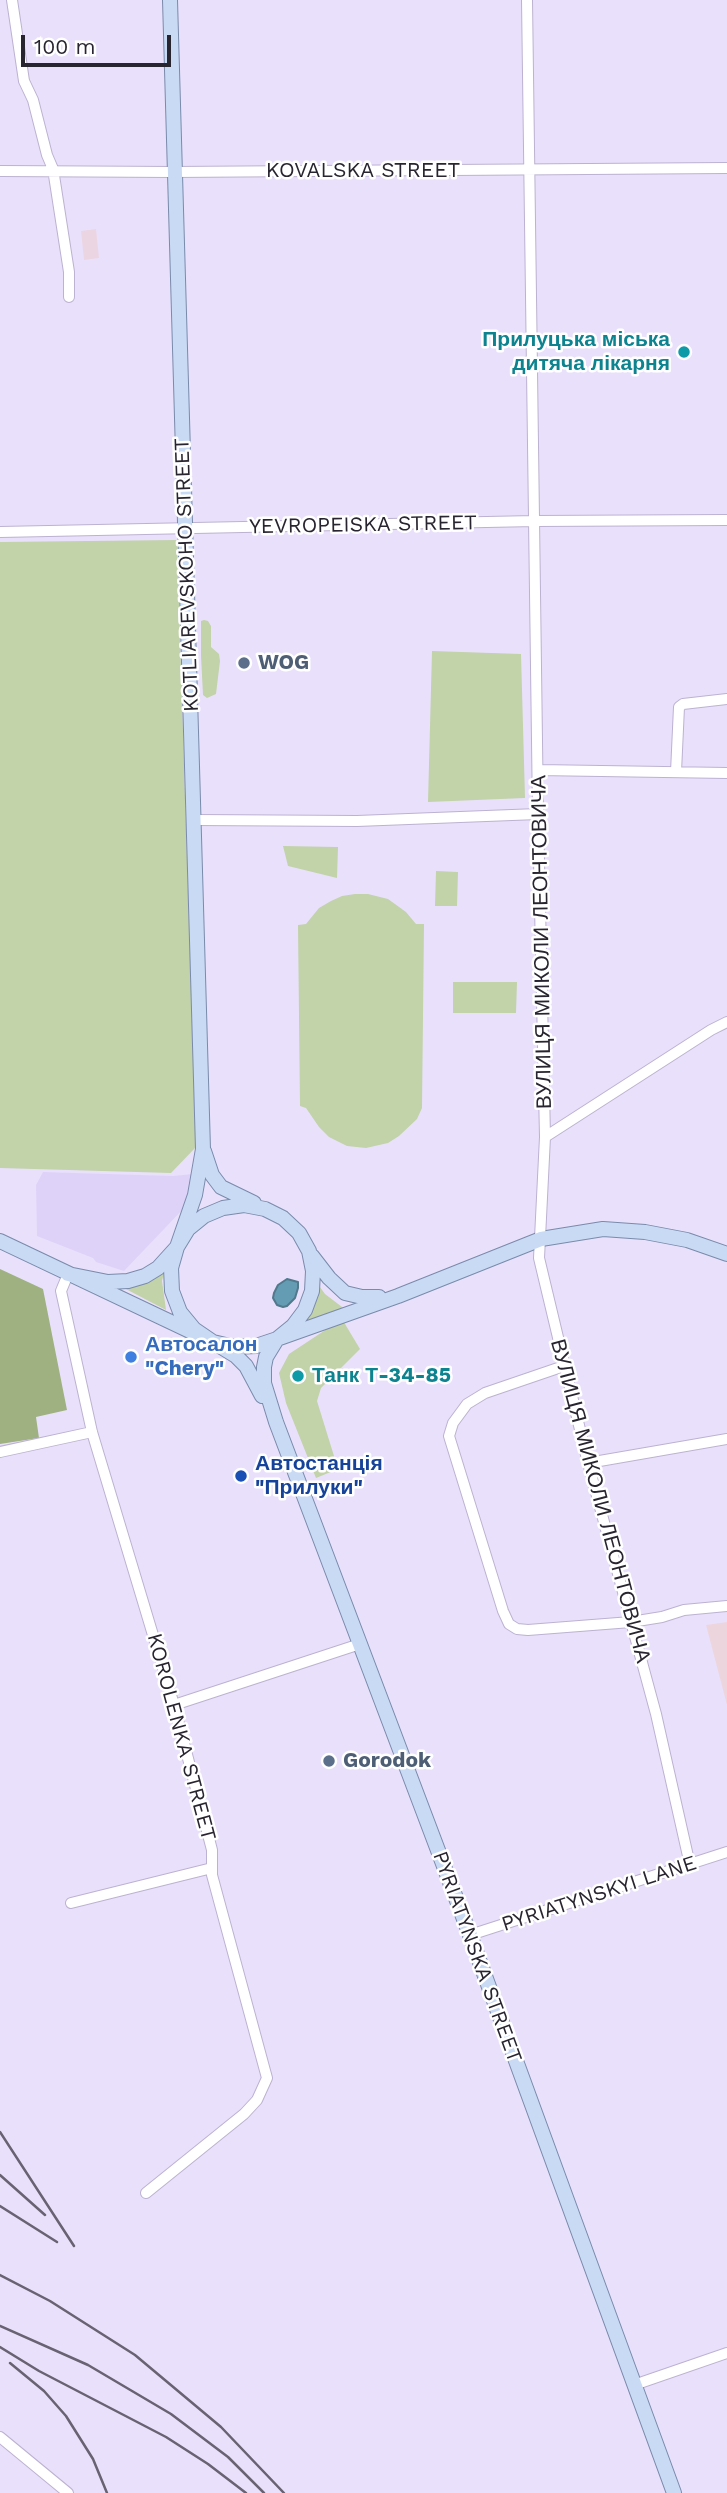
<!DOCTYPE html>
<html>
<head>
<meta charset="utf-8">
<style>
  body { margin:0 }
  #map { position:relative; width:727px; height:2493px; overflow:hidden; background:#e9e1fb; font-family:"Work Sans",sans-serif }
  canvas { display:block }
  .scale { position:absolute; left:21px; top:35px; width:150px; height:32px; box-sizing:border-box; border:4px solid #292530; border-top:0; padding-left:9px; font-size:21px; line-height:24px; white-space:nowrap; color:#292530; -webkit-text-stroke:5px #fff; paint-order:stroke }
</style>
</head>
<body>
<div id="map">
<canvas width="727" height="2493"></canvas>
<div class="scale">100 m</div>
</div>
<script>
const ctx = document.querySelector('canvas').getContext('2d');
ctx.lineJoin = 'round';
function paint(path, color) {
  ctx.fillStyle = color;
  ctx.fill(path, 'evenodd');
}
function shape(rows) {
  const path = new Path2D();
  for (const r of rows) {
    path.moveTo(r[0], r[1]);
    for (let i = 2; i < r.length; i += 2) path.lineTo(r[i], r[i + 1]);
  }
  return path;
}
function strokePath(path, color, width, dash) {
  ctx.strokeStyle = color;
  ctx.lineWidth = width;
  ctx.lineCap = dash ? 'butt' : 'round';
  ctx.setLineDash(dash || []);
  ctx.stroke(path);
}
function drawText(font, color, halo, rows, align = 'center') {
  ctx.font = font + ' "Work Sans",sans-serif';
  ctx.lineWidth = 5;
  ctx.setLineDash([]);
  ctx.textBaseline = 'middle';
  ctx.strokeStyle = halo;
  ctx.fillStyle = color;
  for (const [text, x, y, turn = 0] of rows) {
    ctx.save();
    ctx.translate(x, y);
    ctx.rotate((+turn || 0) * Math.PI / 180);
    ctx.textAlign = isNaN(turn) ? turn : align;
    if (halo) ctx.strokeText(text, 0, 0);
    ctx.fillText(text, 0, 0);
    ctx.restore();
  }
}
paint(shape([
  [43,1172,173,1176,193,1174,186,1206,124,1271,96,1262,93,1258,37,1236,36,1185]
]), '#dfd2f9');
paint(shape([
  [96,229,99,258,84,260,81,231]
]), '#ebd5e2');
paint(shape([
  [727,1622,727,1705,706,1625]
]), '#edd5de');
paint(shape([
  [177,540,196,1147,171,1173,0,1168,0,542],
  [204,620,208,621,211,626,211,647,219,654,220,661,216,694,207,698,203,695,201,656,201,621],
  [432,651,521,654,525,798,428,802],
  [283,846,338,847,337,878,288,866],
  [436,871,458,872,457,906,435,906],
  [355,894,368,894,388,899,406,912,416,924,424,924,422,1108,417,1119,399,1136,388,1143,366,1148,347,1146,329,1137,319,1127,306,1108,300,1106,298,925,306,924,319,908,331,901,342,896],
  [453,982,517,982,516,1013,453,1013],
  [165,1268,162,1281,166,1310,122,1287],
  [317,1283,325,1294,346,1310,305,1325,311,1310],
  [342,1319,360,1349,321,1388,317,1401,338,1469,316,1478,286,1403,279,1373,289,1354]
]), '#c2d2a9');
paint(shape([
  [0,1269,43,1289,67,1410,36,1417,39,1438,0,1444]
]), '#9fb181');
const water = shape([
  [287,1279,298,1282,298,1288,295,1298,287,1306,283,1307,277,1305,273,1298,274,1293,278,1285,287,1279]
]);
paint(water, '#649cb4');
strokePath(water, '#52788c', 2);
const minor = shape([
  [12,0,24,81,33,100,47,155,53,169,69,272,69,297],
  [527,0,538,814,545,1137,539,1258,588,1463,656,1714,690,1865],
  [0,171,173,172,727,168],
  [0,532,535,521,727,520],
  [538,770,727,773],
  [676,772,679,707,683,704,727,699],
  [194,820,357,821,538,814],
  [545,1137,711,1030,727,1022],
  [68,1274,61,1291,92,1432,174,1705,212,1850,212,1875,267,2078,257,2100,244,2114,146,2193],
  [564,1366,485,1393,467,1404,453,1423,449,1436,503,1611,509,1624,517,1629,528,1630,631,1622,662,1617,684,1610,727,1606],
  [0,1452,92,1432],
  [588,1463,727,1439],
  [174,1705,360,1644],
  [71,1903,212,1868],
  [470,1935,727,1852],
  [634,2385,727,2353],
  [0,2437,68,2493]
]);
const major = shape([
  [204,1151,212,1175,221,1187,254,1203],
  [0,1241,213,1342,234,1347,256,1346,277,1339,293,1326,305,1310,312,1291,313,1271,309,1251,299,1233,283,1218,265,1209,244,1205,223,1208,204,1216,188,1229,177,1247,171,1268,172,1291,180,1312,194,1329,213,1342,236,1356,246,1366,262,1396],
  [312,1256,329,1278,345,1293,362,1297,379,1297],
  [68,1274,108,1282,128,1281,145,1276,158,1268,177,1247,195,1195,203,1149,170,0],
  [674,2493,470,1935,276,1422,264,1383,264,1367,266,1357,277,1339,398,1296,541,1239,603,1229,645,1232,687,1240,727,1254]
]);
strokePath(minor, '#bcb2d1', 12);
strokePath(major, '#7a8aab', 16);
strokePath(minor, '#fff', 10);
strokePath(major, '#c9daf4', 14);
strokePath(shape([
  [0,2132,74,2246],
  [0,2175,45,2215],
  [0,2206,57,2242],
  [0,2275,50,2301,135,2355,221,2427,284,2493],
  [0,2326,88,2365,171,2414,228,2457,264,2493],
  [0,2347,39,2371,166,2437,208,2464,246,2493],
  [10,2363,44,2391,66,2416,93,2459,107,2493]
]), '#686272', 2.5);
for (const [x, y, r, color] of [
  [684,352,7,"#0f9aa8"],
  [244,663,7,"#5c6f8a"],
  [131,1357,7,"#3f7fe0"],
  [298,1376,7,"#0f9aa8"],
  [241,1476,7,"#1a4fb4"],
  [329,1761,7,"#5c6f8a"]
]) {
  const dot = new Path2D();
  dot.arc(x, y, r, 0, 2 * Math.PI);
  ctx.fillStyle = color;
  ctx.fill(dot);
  strokePath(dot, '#fff', 2.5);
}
drawText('21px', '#292530', '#fff', [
  ["KOVALSKA STREET",363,171],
  ["YEVROPEISKA STREET",363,525,-1],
  ["KOTLIAREVSKOHO STREET",187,575,-92],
  ["ВУЛИЦЯ МИКОЛИ ЛЕОНТОВИЧА",542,942,-91],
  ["ВУЛИЦЯ МИКОЛИ ЛЕОНТОВИЧА",600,1501,75],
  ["KOROLENKA STREET",181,1737,75],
  ["PYRIATYNSKYI LANE",599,1894,-18],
  ["PYRIATYNSKA STREET",477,1957,70]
]);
drawText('bold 21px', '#0d838f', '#fff', [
  ["Прилуцька міська",670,340],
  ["дитяча лікарня",670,364],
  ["Танк Т-34-85",312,1376,"left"]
], 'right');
drawText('bold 21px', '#4e5e75', '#fff', [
  ["WOG",258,663],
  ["Gorodok",343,1761]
], 'left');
drawText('bold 21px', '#366cbe', '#fff', [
  ["Автосалон",145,1345],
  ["\"Chery\"",145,1369]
], 'left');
drawText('bold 21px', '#164399', '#fff', [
  ["Автостанція",255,1464],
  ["\"Прилуки\"",255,1488]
], 'left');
</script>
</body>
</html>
